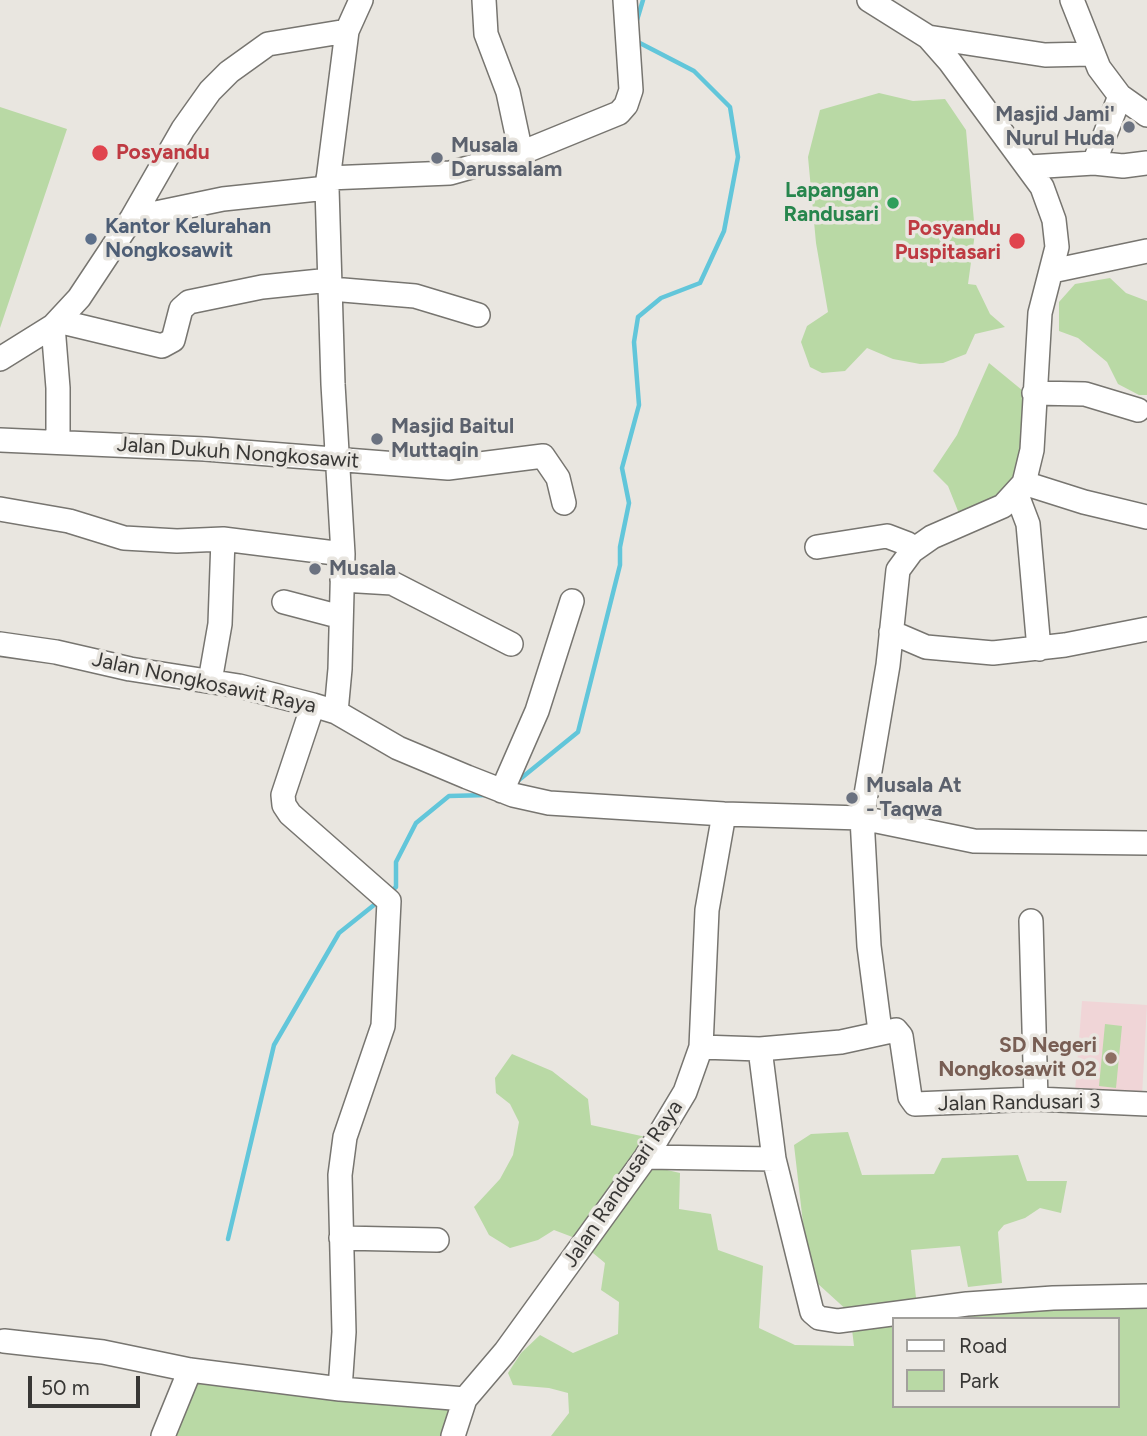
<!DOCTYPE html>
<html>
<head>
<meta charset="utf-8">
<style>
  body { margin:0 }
  #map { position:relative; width:1147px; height:1436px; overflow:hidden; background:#e9e6e0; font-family:Figtree,sans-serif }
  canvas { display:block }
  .legend { position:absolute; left:892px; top:1317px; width:228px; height:91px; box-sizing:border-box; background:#e9e6e0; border:2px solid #a2a09c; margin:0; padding:9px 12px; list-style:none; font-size:21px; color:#383735 }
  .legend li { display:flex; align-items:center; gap:14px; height:35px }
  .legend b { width:35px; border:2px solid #a2a09c }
  .scale { position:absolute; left:28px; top:1376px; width:112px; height:32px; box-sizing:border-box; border:4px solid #383735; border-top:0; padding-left:9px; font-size:21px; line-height:24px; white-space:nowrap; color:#383735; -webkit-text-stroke:5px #e9e6e0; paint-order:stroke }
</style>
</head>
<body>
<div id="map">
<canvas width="1147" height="1436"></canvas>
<ul class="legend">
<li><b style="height:9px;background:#fff"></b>Road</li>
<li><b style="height:19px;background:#b9d9a5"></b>Park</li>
</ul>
<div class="scale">50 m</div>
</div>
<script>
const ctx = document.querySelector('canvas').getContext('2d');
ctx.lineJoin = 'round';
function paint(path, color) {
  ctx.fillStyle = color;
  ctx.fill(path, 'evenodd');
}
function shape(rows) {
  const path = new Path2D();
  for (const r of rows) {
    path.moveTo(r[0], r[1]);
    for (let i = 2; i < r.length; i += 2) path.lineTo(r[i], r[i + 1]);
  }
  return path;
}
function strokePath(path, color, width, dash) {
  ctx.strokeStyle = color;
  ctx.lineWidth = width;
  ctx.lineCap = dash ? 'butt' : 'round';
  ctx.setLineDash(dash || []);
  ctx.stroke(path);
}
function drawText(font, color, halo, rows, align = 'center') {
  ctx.font = font + ' Figtree,sans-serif';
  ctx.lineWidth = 7;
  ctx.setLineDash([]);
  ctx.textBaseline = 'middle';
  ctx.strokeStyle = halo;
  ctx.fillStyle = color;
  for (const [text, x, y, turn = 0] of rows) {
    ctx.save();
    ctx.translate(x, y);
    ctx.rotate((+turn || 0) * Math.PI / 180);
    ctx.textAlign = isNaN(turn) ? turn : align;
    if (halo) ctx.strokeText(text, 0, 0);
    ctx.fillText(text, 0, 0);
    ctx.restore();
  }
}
paint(shape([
  [1082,1001,1147,1005,1142,1096,1075,1091]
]), '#f0d5d7');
paint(shape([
  [879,93,913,101,945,99,966,130,975,233,968,284,976,285,990,314,1005,327,975,334,966,354,943,363,920,364,893,359,867,348,845,371,822,373,810,367,801,342,807,326,828,312,816,243,808,157,820,110],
  [0,107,67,129,0,328],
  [1110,278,1126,293,1147,301,1147,395,1139,395,1118,384,1107,362,1078,338,1059,331,1059,302,1075,284],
  [989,363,1028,395,1027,438,1010,496,960,516,948,486,933,471,957,435],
  [1105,1024,1122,1026,1116,1088,1099,1086],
  [512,1054,552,1071,588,1099,591,1125,646,1137,654,1167,680,1173,679,1209,711,1214,718,1250,763,1266,759,1328,795,1345,854,1346,850,1313,816,1282,806,1249,794,1145,811,1134,848,1132,862,1175,934,1174,942,1158,1018,1155,1027,1181,1067,1181,1061,1213,1040,1208,1025,1218,1004,1225,998,1232,1002,1283,968,1287,960,1246,911,1250,918,1317,1091,1303,1147,1306,1147,1436,551,1436,569,1413,568,1393,549,1388,513,1385,508,1373,521,1353,540,1335,573,1353,618,1334,619,1302,601,1290,605,1263,575,1238,554,1230,538,1240,510,1248,489,1235,474,1207,500,1179,513,1155,519,1122,510,1104,496,1093,495,1078],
  [893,1319,1117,1319,1117,1406,893,1406],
  [190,1382,456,1410,447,1436,170,1436]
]), '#b9d9a5');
strokePath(shape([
  [637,20,643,0],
  [514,784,578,732,620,565,620,547,629,503,622,468,639,405,634,342,638,317,661,298,700,283,724,231,738,157,730,107,694,71,634,40],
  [389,893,396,887,396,862,416,823,449,796,488,795],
  [228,1239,274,1045,339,933,379,901]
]), '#62c6da', 4.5);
const minor = shape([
  [484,0,486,34,508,92,521,153],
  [869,0,928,37,950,62,1042,187,1054,220,1057,247,1040,313,1032,450,1024,483,1003,506,932,537,912,551,898,570,888,665,862,818,869,946,880,1031],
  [1072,0,1099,68,1120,96,1147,115],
  [928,37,1045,55,1091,54],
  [1094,163,1120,96],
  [1029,167,1094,163,1123,166,1147,163],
  [328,178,450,173,521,153,619,113,626,105,631,90,625,0],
  [132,218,223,199,327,188],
  [1052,271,1147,251],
  [331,289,415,296,478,315],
  [58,321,162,346,173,340,181,309,189,302,262,287,330,280],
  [53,326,58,388,58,442],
  [0,359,53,326,79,298,132,218,183,129,210,91,229,72,268,44,347,31],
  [1034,393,1085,394,1138,410],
  [0,440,205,449,448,468,543,456,558,478,564,503],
  [1024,483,1084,502,1147,517],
  [1017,495,1028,524,1039,649],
  [0,509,69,521,124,538,177,541,223,539,343,554],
  [817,547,887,536,908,544,912,551],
  [342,580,392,583,511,644],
  [284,602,341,617],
  [891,632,926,647,993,653,1065,645,1147,629],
  [0,644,56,652,130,669,239,686,313,705,336,712,398,748,467,777,513,795,549,803,724,814,862,818,974,841,1147,843],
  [210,681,220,624,223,539],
  [313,705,283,795,284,805,290,814,389,901,383,1026,345,1137,340,1175,344,1332,340,1389],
  [336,712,340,669,343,554,333,384,327,188,347,31,361,0],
  [502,791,537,711,572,601],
  [1031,921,1036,1099],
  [701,1047,760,1049,841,1042,896,1030,901,1036,910,1097,915,1104,1036,1099,1147,1104],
  [760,1049,774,1159,812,1312,819,1318,838,1321,967,1304,1053,1298,1147,1296],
  [646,1157,774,1159],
  [341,1238,437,1240],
  [4,1341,103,1352,190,1370,340,1389,465,1399],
  [163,1436,190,1370],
  [453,1436,465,1399,505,1352,646,1157,685,1092,701,1047,707,910,724,814]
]);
strokePath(minor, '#777570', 26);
strokePath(minor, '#fff', 23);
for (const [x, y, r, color] of [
  [1129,127,7,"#6b7280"],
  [100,153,9,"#e0444e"],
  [437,158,7,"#6b7280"],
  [893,203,7,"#2e9e5b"],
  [91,239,7,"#5c6f8a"],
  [1017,241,9,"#e0444e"],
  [377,439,7,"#6b7280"],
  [315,569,7,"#6b7280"],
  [852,798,7,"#6b7280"],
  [1111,1058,7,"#8d6e63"]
]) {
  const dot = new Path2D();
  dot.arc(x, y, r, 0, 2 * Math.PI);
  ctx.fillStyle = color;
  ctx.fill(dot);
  strokePath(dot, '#e9e6e0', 2.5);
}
drawText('bold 21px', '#5b616d', '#e9e6e0', [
  ["Masjid Jami'",1115,115,"right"],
  ["Nurul Huda",1115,139,"right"],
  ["Musala",451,146],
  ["Darussalam",451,170],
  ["Masjid Baitul",391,427],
  ["Muttaqin",391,451],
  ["Musala",329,569],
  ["Musala At",866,786],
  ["- Taqwa",866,810]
], 'left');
drawText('bold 21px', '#be3a42', '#e9e6e0', [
  ["Posyandu",116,153],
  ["Posyandu",1001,229,"right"],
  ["Puspitasari",1001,253,"right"]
], 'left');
drawText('bold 21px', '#27864d', '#e9e6e0', [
  ["Lapangan",879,191],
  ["Randusari",879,215]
], 'right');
drawText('bold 21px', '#4e5e75', '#e9e6e0', [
  ["Kantor Kelurahan",105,227],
  ["Nongkosawit",105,251]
], 'left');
drawText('21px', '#383735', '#e9e6e0', [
  ["Jalan Dukuh Nongkosawit",238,453,4],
  ["Jalan Nongkosawit Raya",204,683,12],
  ["Jalan Randusari 3",1019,1103,-1],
  ["Jalan Randusari Raya",623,1184,-56]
]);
drawText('bold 21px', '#785e54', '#e9e6e0', [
  ["SD Negeri",1097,1046],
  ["Nongkosawit 02",1097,1070]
], 'right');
</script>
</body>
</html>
